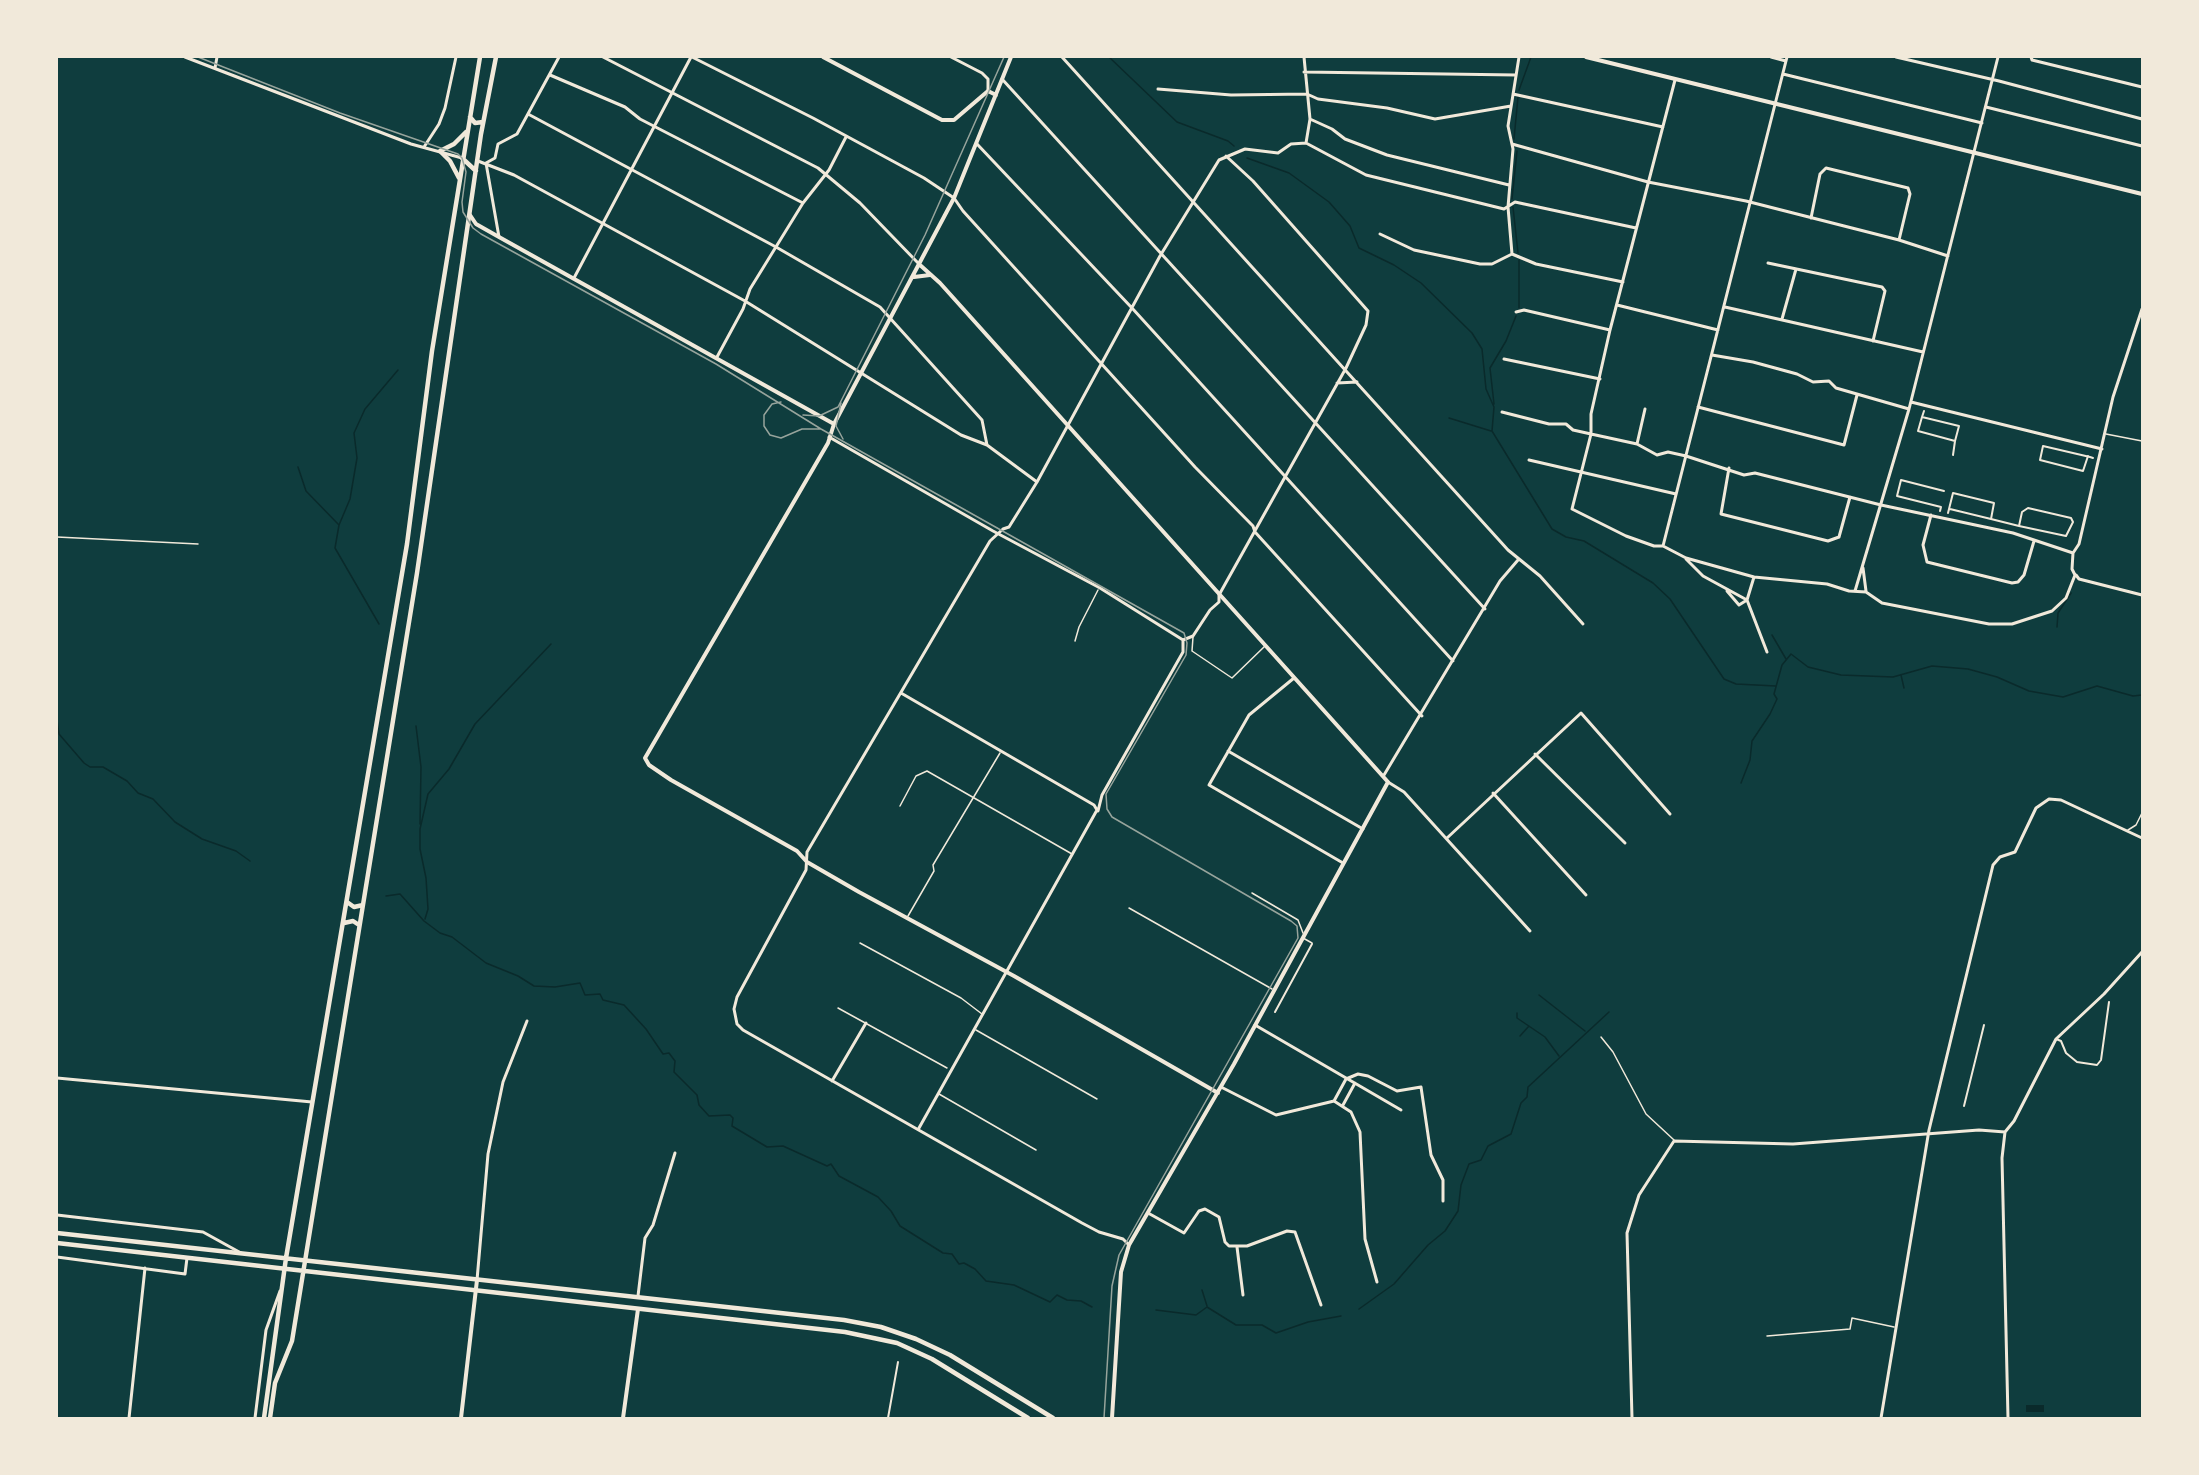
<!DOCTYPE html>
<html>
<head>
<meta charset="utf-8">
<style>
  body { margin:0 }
  #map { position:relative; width:2199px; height:1475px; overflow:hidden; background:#0f3d3e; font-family:"Alegreya Sans",sans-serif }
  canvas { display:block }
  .frame { position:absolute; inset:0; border:58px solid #f1e9da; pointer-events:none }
</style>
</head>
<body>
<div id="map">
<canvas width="2199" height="1475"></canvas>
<div class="frame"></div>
</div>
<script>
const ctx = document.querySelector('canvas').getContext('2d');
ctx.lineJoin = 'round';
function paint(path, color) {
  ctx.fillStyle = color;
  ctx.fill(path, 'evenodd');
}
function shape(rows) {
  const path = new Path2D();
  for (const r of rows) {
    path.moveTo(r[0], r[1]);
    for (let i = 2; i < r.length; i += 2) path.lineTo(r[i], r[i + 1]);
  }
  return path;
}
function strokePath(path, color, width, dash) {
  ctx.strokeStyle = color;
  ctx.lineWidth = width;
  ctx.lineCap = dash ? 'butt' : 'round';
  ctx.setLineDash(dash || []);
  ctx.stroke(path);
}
paint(shape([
  [2026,1405,2044,1405,2044,1412,2026,1412]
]), '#0a2a2b');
strokePath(shape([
  [1109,57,1177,122,1228,141,1234,146],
  [1519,90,1531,57],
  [1514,139,1518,97],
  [1247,158,1289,173,1329,202,1350,226,1359,248,1394,265,1421,283,1472,333,1482,349,1486,389,1494,407,1492,431,1552,529,1566,537,1584,541,1653,583,1670,599,1724,679,1736,684,1776,686],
  [1512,199,1517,151],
  [1513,207,1518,253],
  [1519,308,1519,260],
  [1494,404,1490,368,1506,341,1516,316],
  [1449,418,1491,431],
  [298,467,306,491,338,524],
  [379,624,335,548,339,525,350,499,357,458,354,433,365,409,398,370],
  [2057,627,2058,613,2071,593],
  [1772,635,1786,659],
  [1901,675,1904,688],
  [57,720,59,734,84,763,90,767,103,767,127,781,138,793,153,799,175,822,202,839,236,851,250,861],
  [416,726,421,767,420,824],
  [1741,783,1750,760,1752,741,1770,714,1777,699,1774,694,1782,665,1791,654,1808,667,1841,675,1893,677,1932,666,1968,669,1997,677,2029,691,2063,697,2097,686,2133,696,2142,695],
  [420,829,428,794,449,769,475,724,551,644],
  [420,829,420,849,426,878,428,909,425,919],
  [386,896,400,894,424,921,440,933,452,937,486,963,518,976,534,986,555,987,580,983,585,995,600,994,603,1000,624,1005,646,1029,663,1054,669,1053,675,1061,674,1072,697,1095,699,1105,709,1116,730,1115,733,1118,732,1126,767,1147,783,1146,827,1166,831,1164,839,1176,878,1197,891,1211,900,1226,943,1253,952,1254,959,1264,964,1263,975,1269,986,1281,1014,1285,1050,1302,1057,1295,1067,1300,1081,1301,1092,1307],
  [1539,995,1585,1031],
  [1517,1013,1517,1018,1545,1037,1559,1056],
  [1520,1036,1529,1026],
  [1202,1290,1207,1306],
  [1359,1309,1394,1284,1428,1245,1445,1231,1458,1211,1461,1185,1469,1164,1481,1160,1488,1146,1511,1134,1521,1103,1527,1097,1528,1087,1609,1012],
  [1156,1310,1196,1315,1207,1307,1236,1325,1262,1325,1276,1333,1308,1322,1341,1316]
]), '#0a2a2b', 1.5);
strokePath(shape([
  [2106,434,2142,441],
  [57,537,198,544],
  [1193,637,1192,651,1232,678,1265,646],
  [1075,641,1079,627,1098,590],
  [900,806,916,776,927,771,1072,854],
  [2128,830,2136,825,2142,813],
  [1252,893,1298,920,1303,933],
  [1129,908,1272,989],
  [908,916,934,871,933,865,1000,753],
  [1303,938,1312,943],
  [860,943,961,998,982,1014],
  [838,1008,947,1068],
  [976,1030,1097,1099],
  [1601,1037,1613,1052,1646,1114,1674,1140],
  [939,1094,1036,1150],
  [1767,1336,1850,1329,1852,1318,1894,1327]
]), '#f1e9da', 1.5);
strokePath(shape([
  [1922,417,1924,411],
  [1953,455,1955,441,1918,431,1922,417,1959,426,1955,441],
  [2088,456,2083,471,2040,460,2043,446,2090,457,2093,458],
  [1940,511,1941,507,1897,496,1901,480,1944,491],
  [1948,513,1953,493,1994,503,1991,519,1950,509],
  [1991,519,2019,526,2066,536,2073,522,2071,518,2028,508,2022,512,2019,526],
  [1275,1012,1312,944],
  [2056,1039,2061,1041,2066,1053,2077,1062,2097,1065,2101,1060,2109,1002],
  [1964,1106,1984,1025],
  [888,1418,898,1362]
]), '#f1e9da', 2);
strokePath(shape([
  [185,57,411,144,462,158],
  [603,57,818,168,860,203,919,264],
  [692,57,813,118,924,178,954,198,963,211,1195,467,1253,526,1255,532,1422,716],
  [951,57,982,73,988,79,988,91],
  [1062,57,1508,550,1540,576,1583,624],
  [1304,57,1310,119,1306,143],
  [1771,57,1786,61],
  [1896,57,1999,81,2142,119],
  [2031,57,2032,60,2142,87],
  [215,68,217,57],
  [1304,72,1516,75],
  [1783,74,1982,123],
  [550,75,625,107,640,119,803,203],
  [1002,79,1485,609],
  [1158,89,1231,95,1307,94,1318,99,1387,108,1435,119,1511,106],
  [1513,94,1663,127],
  [1986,107,2142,146],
  [528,114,776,247,880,307,982,420,987,445],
  [1310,119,1332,129,1345,139,1387,155,1509,185],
  [977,144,1132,308,1453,661],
  [1512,144,1648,182,1746,201,1899,240,1948,256],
  [424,147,439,124,445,108,456,57],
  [478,161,514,175,745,301,961,435,987,445,1037,482],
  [486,163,495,158,498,144,517,134,559,57],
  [486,163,499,237],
  [1811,218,1820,174,1826,168,1908,188,1910,194,1899,240],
  [1380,234,1414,250,1480,264,1492,264,1512,254,1536,264,1623,282],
  [1512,254,1508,207,1513,149,1508,126,1519,57],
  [1768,263,1882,287,1885,291,1873,341],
  [574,278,691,57],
  [1617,305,1718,330],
  [1725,307,1923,352],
  [1516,312,1524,310,1610,330],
  [1782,319,1796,269],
  [1712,355,1753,362,1797,374,1813,382,1829,381,1836,388,1909,409],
  [717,357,743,309,750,289,803,203,829,170,846,137],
  [1504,359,1600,379],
  [1337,383,1357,382],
  [1911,402,2102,449],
  [1698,407,1844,445,1857,395],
  [1502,412,1549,424,1566,424,1573,430,1591,434,1637,444,1657,455,1668,452,1686,456,1744,475,1755,473,1881,505,2013,533,2073,553],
  [829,437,993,531,1100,588,1183,640],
  [1637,444,1645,409],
  [1529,460,1676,494],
  [1729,468,1721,514,1828,541,1839,537,1850,497],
  [1931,515,1923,545,1927,562,2012,583,2018,582,2024,575,2034,541],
  [1663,546,1654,546,1626,536,1572,509,1591,434,1591,414,1610,330,1675,80],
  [1663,546,1787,57],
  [1663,546,1686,558,1754,577,1827,584,1849,591,1866,592,1882,603,1989,624,2012,624,2052,611,2066,598,2075,575],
  [1686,559,1703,576,1747,600,1767,652],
  [1863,568,1866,591],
  [2075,575,2072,569,2073,553,2079,544,2113,397,2142,309],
  [2076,575,2079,579,2142,595],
  [1727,591,1739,605,1747,600,1754,577],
  [1855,591,1909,409,1998,57],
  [1183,640,1193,636,1210,610,1219,602,1219,595,1346,368,1366,325,1368,311,1253,181,1226,156],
  [1294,678,1249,715,1209,785,1343,863],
  [901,693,1094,805,1097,810,919,1128],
  [1228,751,1363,829],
  [1535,754,1625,843],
  [1384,775,1500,581,1518,560],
  [1388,782,1404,792,1530,931],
  [1493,793,1586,895],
  [1098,811,1102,795,1183,652,1183,640],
  [1447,838,1581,713,1670,814],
  [1255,1025,1401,1110],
  [57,1078,312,1102],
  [832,1081,866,1023],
  [1221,1087,1276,1115,1334,1101],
  [1343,1105,1355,1083],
  [1148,1213,1184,1233,1199,1211,1205,1209,1219,1217,1225,1242,1229,1246,1247,1246,1287,1231,1295,1232,1321,1305],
  [57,1215,203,1232,241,1253],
  [1129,1245,1123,1239,1099,1232,1082,1223,743,1030,737,1024,734,1009,737,997,806,870,807,852,990,541,1003,529,1009,527,1037,482,1160,256,1219,160,1245,149,1278,153,1291,144,1306,143,1366,175,1504,209,1515,202,1636,228],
  [1237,1247,1243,1295],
  [57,1257,185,1274,187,1258],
  [477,1280,488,1154,503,1082,527,1021],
  [1377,1282,1365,1239,1360,1132,1351,1112,1334,1101,1346,1079,1358,1074,1368,1076,1397,1091,1421,1087,1431,1155,1443,1180,1443,1201],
  [638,1296,645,1238,653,1225,675,1153],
  [129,1418,145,1268],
  [255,1418,266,1330,280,1291],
  [1632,1418,1627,1233,1639,1195,1674,1141,1793,1144,1979,1130,2005,1132],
  [1881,1418,1929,1130,1993,865,2000,857,2015,852,2036,808,2049,799,2061,800,2142,838],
  [2008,1418,2002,1158,2005,1132,2014,1121,2056,1039,2104,994,2142,952]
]), '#f1e9da', 3);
strokePath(shape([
  [823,57,942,120,954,120,988,91,996,95],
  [1011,57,954,198,834,424,828,443,645,758,649,765,671,780,797,851,807,862,859,892,1014,976,1218,1093],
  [1586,57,2142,194],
  [470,215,476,224,499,237,834,424],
  [920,265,940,283,1388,782,1234,1064,1129,1245,1121,1272,1112,1418],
  [914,277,930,275],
  [461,1418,477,1280],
  [623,1418,638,1309]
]), '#f1e9da', 4);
strokePath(shape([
  [470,117,475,123,483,122],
  [462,158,476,171],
  [459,178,450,161,440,151,454,144,466,132],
  [347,902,354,907,363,905],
  [344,923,353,921,359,925],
  [57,1233,844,1320,881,1327,916,1339,950,1355,1053,1418],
  [57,1243,845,1332,897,1343,932,1359,1028,1418],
  [264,1418,286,1258,407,544,432,351,480,57],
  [270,1418,275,1383,292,1341,417,573,481,134,496,57]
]), '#f1e9da', 4.5);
strokePath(shape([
  [198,57,340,113,458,154,462,158,466,172,462,202,463,212,473,228,481,234,716,364,821,429,1184,633,1187,643,1186,655,1106,794,1107,809,1112,817,1291,921,1297,926,1298,938,1119,1255,1112,1286,1104,1418],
  [781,402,772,404,764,415,764,426,770,435,781,438,802,429,821,429],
  [841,403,836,426,843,439],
  [803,415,819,416,838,407,925,235,1004,57]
]), '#97a49c', 1.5);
</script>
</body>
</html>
